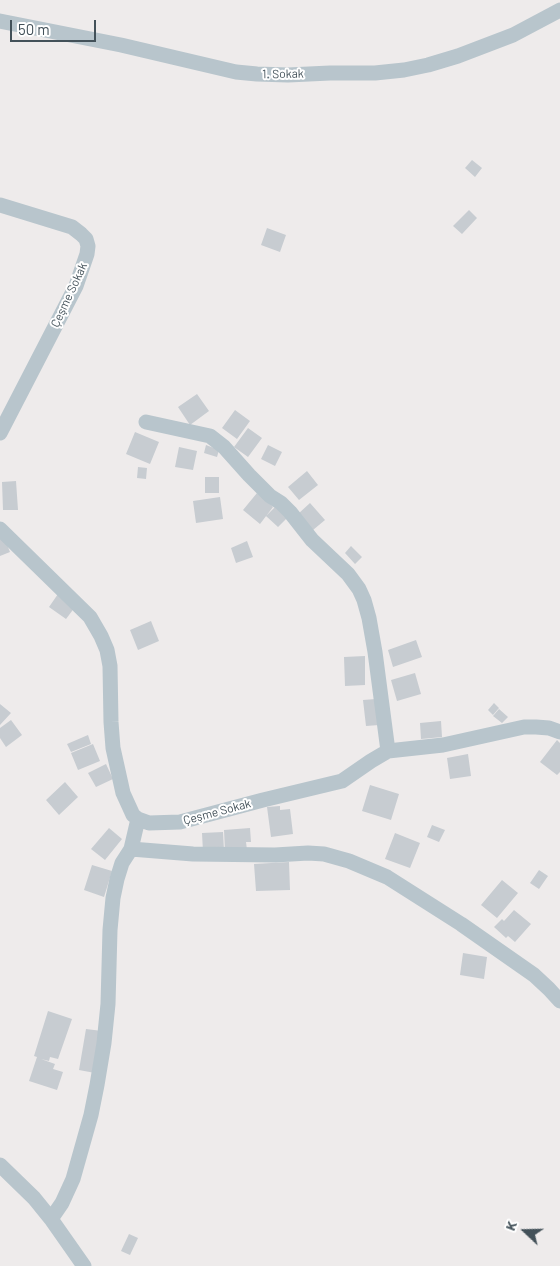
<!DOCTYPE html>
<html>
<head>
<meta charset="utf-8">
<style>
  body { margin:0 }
  #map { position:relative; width:560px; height:1266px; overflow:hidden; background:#eeebeb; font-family:Barlow,sans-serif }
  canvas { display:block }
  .north { position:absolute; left:500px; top:1206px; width:50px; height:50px; -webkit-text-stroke:4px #fff; paint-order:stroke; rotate:291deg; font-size:14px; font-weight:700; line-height:20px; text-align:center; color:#435159 }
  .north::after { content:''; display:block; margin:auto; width:18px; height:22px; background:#435159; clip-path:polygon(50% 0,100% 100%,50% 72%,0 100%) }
  .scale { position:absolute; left:10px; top:20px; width:86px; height:22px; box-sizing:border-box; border:2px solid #435159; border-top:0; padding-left:6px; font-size:15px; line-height:18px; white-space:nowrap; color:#435159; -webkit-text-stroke:4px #fff; paint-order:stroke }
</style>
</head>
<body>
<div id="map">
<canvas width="560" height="1266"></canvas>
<div class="north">K</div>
<div class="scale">50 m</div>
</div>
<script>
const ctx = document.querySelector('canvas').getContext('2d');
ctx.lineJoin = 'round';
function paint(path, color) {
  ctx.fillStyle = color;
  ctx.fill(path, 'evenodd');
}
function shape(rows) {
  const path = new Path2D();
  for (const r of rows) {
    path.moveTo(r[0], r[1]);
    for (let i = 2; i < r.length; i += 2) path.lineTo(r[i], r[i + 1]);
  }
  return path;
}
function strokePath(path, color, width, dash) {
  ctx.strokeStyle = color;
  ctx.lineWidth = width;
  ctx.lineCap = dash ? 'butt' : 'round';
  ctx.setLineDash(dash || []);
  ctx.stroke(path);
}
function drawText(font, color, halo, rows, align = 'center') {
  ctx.font = font + ' Barlow,sans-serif';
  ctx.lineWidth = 4;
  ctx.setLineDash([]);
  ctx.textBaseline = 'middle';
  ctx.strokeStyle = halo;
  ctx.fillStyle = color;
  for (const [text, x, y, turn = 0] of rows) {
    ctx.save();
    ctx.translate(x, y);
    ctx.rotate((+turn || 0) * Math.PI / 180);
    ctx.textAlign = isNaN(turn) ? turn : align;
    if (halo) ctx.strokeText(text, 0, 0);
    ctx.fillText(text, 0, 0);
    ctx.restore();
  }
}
paint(shape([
  [472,160,482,168,475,177,465,168],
  [469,210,477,218,462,234,453,226],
  [267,228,286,235,280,252,261,245],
  [197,394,209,411,190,425,178,407],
  [235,410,250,421,237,439,222,428],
  [248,428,262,438,248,457,234,447],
  [135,432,159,442,150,464,126,454],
  [206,445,219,450,217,457,204,453],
  [268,445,282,452,275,466,261,459],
  [179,447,197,451,193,470,175,467],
  [138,467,147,468,146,479,137,478],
  [307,471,318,485,299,500,288,487],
  [205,477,219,477,219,493,205,493],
  [16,481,18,510,3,510,2,482],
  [257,493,273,507,260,524,243,510],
  [220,497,223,519,196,523,193,501],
  [310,503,325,520,313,530,298,514],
  [276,506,288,517,278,527,266,516],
  [4,537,10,552,0,556,0,539],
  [247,541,253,557,236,563,231,548],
  [351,546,362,557,355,564,345,553],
  [58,594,75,607,66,619,49,607],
  [151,621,159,641,138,650,130,630],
  [416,640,422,657,393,667,388,650],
  [365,656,365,685,345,686,344,657],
  [415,673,421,694,397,701,391,680],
  [376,699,379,725,366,726,363,700],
  [494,703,499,708,493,715,488,710],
  [0,704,11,713,0,725],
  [499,709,508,717,502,723,493,716],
  [11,720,22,735,6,747,0,738,0,728],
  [441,721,442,737,421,739,420,723],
  [88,735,91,744,71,752,67,744],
  [557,740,560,743,560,772,557,775,540,762],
  [93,744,100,761,78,770,71,753],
  [468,754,471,776,450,779,447,758],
  [106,764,113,779,96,787,88,773],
  [65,782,78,797,59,815,46,800],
  [370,785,399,794,391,820,362,811],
  [280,806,280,810,290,809,293,834,271,837,267,807],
  [432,825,445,830,439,842,427,837],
  [109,828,122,839,105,860,91,849],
  [250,828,251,842,246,842,247,850,225,851,224,830],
  [223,832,224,851,203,852,202,833],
  [395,833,420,843,410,868,385,859],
  [289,862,290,890,256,891,254,864],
  [92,865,112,871,104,897,84,890],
  [539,870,548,876,539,889,530,883],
  [502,880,518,893,497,918,481,905],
  [514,910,531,924,515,942,508,936,506,938,494,927,502,919,504,921],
  [463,953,487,957,484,979,460,975],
  [48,1011,72,1019,58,1059,50,1057,49,1061,41,1059,55,1064,53,1069,63,1072,57,1090,29,1081,37,1057,34,1056],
  [86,1029,102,1031,95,1073,79,1070],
  [129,1234,138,1238,130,1255,121,1251]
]), '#c7ccd1');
strokePath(shape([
  [0,21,121,45,236,72,257,74,288,75,330,73,375,73,404,70,428,65,458,56,513,35,560,10],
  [0,205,72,227,81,234,86,239,88,246,87,254,76,286,0,433],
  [146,422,210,436,224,447,249,475,270,496,281,503,290,512,312,540,348,574,359,589,364,600,369,618,375,652,388,751],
  [0,529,90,617,101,636,107,650,110,666,111,722,113,748,123,793,133,815,138,819,149,823,180,822,263,800,342,781,371,761,388,751,443,745,524,727,536,727,549,728,560,732],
  [131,849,193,854,275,855,308,853,324,854,349,861,387,877,461,924,534,975,549,989,560,1001],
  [0,1165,34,1198,51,1219,84,1266],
  [51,1219,62,1203,73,1179,91,1115,97,1085,104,1043,108,1004,110,930,113,898,117,879,122,863,131,849,138,819]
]), '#b8c5cc', 15);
drawText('12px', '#435159', '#fff', [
  ["1. Sokak",283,74,-1],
  ["Çeşme Sokak",69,295,-65],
  ["Çeşme Sokak",217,812,-15]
]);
</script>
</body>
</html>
